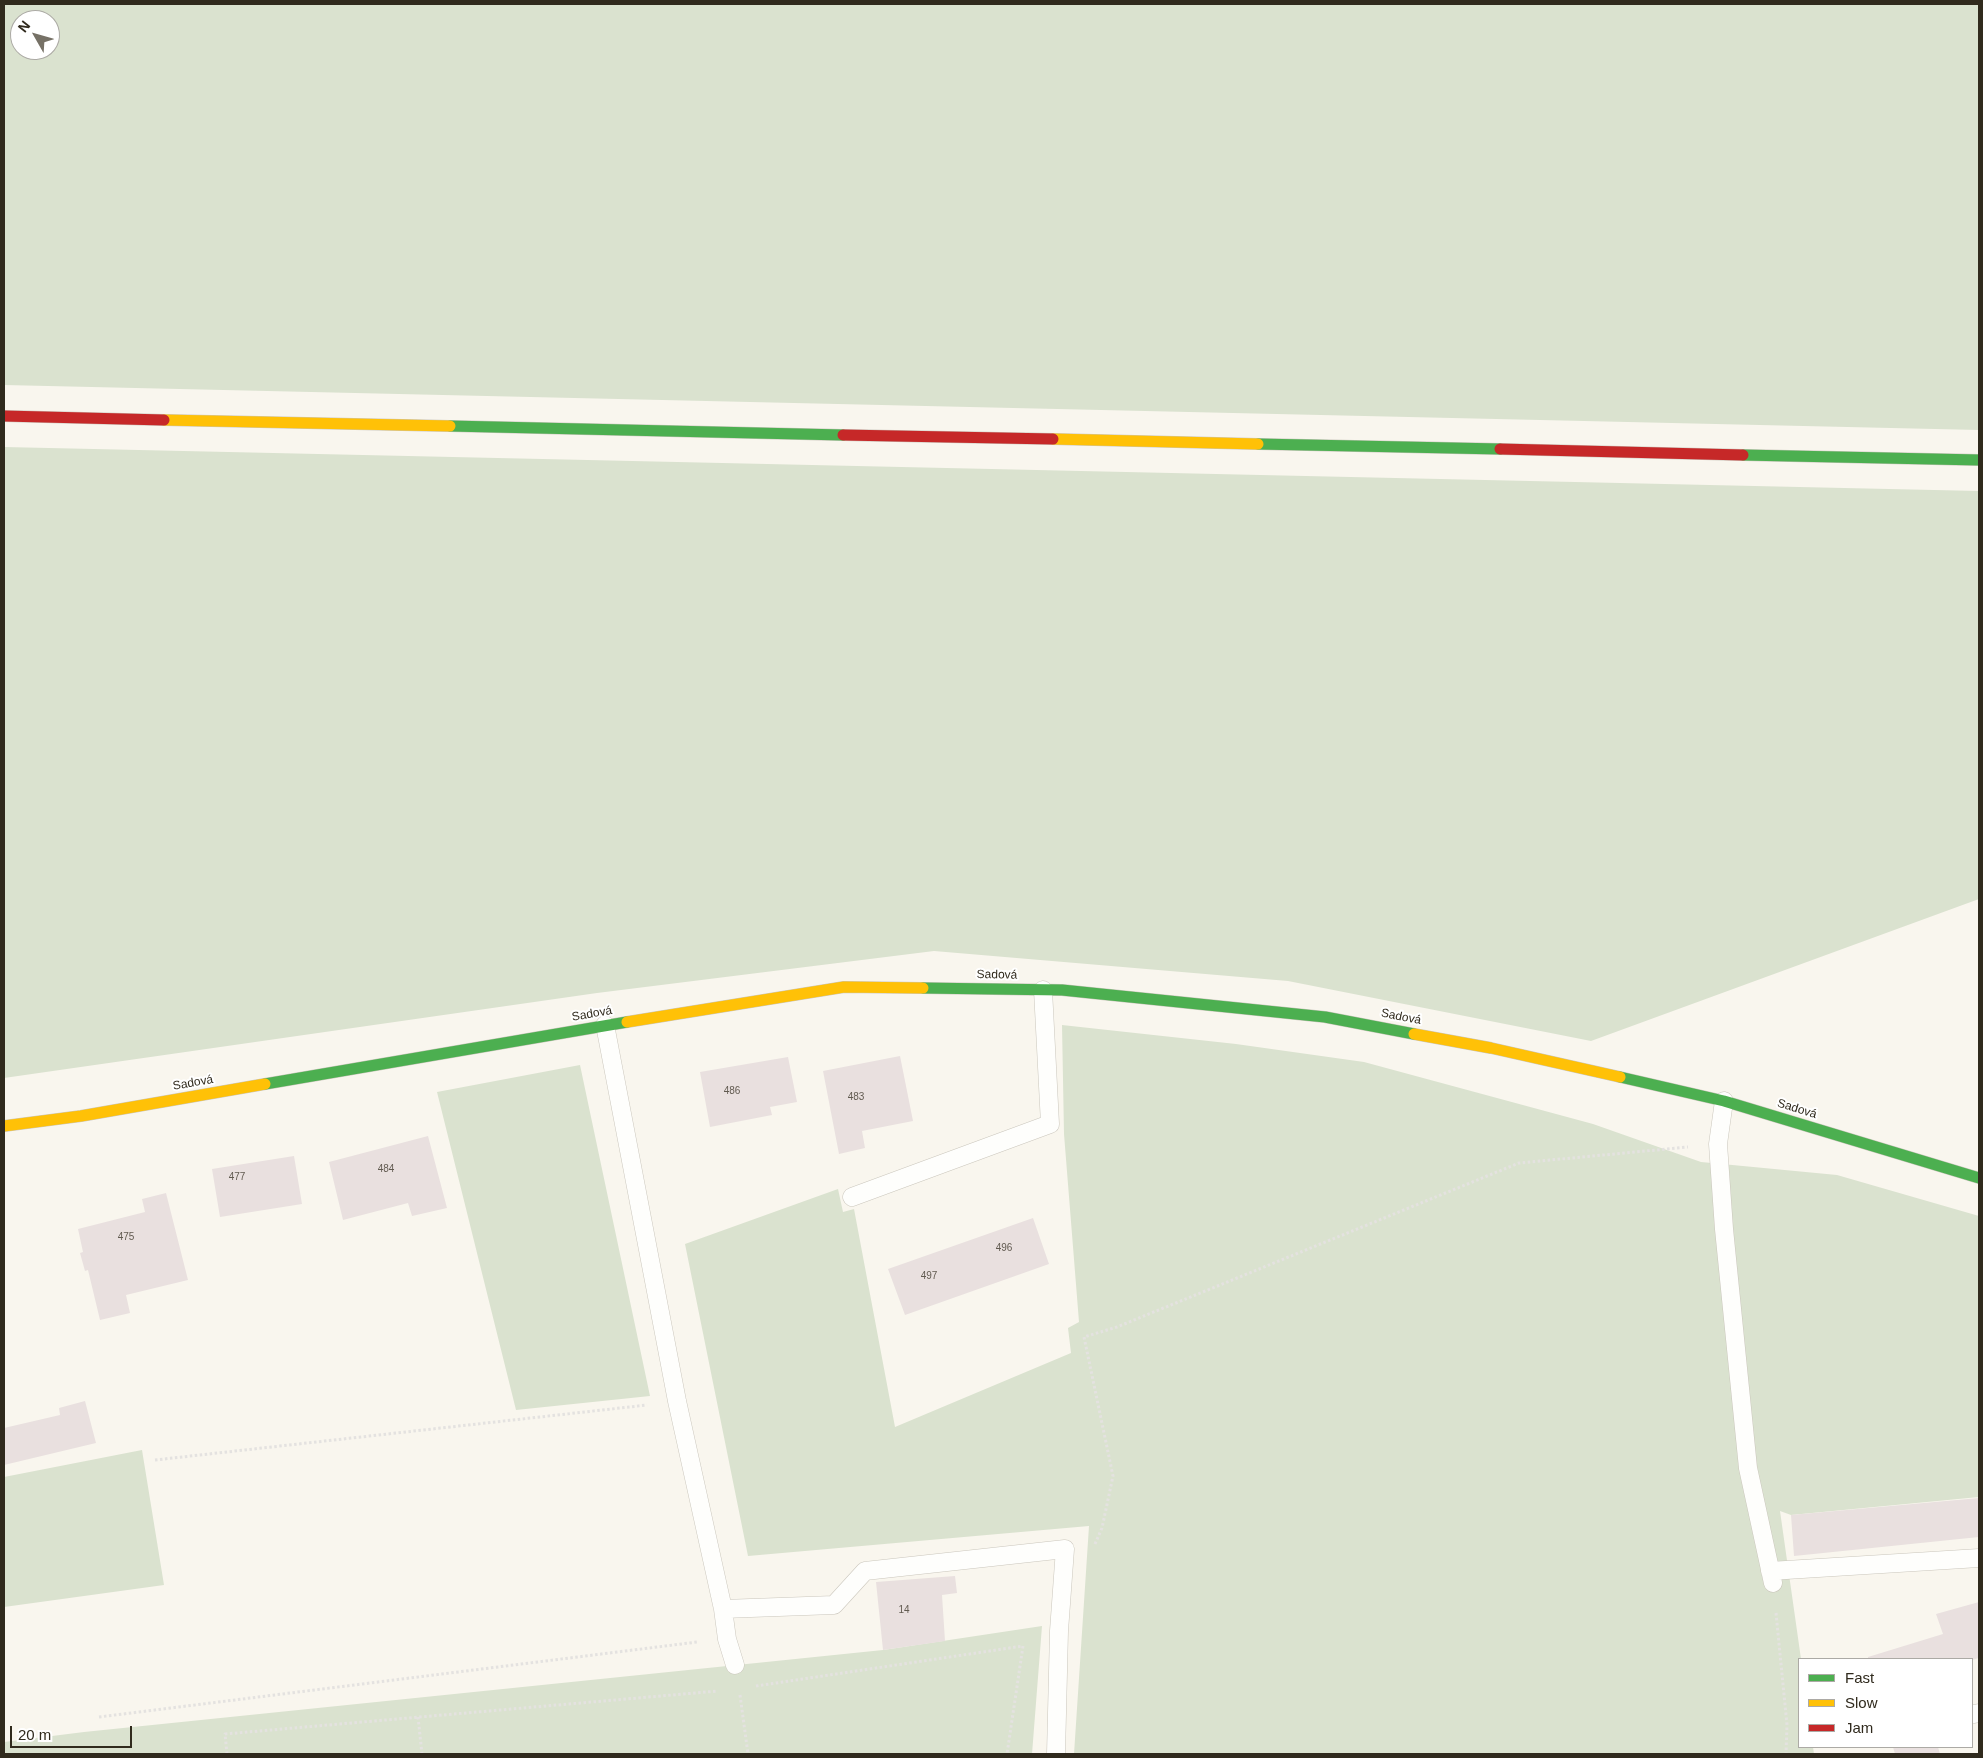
<!DOCTYPE html>
<html>
<head>
<meta charset="utf-8">
<style>
  body { margin:0 }
  #map { position:relative; width:1983px; height:1758px; overflow:hidden; background:#f9f6ee; font-family:Helvetica,sans-serif }
  canvas { display:block }
  .frame { position:absolute; inset:0; border:5px solid #302a1d; pointer-events:none }
  .legend { position:absolute; left:1798px; top:1658px; width:175px; height:90px; box-sizing:border-box; background:#fff; border:1px solid #acaaa5; margin:0; padding:6px 9px; list-style:none; font-size:15px; color:#302a1d }
  .legend li { display:flex; align-items:center; gap:10px; height:25px }
  .legend b { width:25px; border:1px solid #acaaa5 }
  .north { position:absolute; left:10px; top:10px; width:50px; height:50px; box-sizing:border-box; background:#fff; border:1px solid #acaaa5; border-radius:50%; rotate:308deg; font-size:14px; font-weight:700; line-height:20px; text-align:center; color:#302a1d }
  .north::after { content:''; display:block; margin:auto; width:18px; height:22px; background:#767166; clip-path:polygon(50% 0,100% 100%,50% 72%,0 100%) }
  .scale { position:absolute; left:10px; top:1726px; width:122px; height:22px; box-sizing:border-box; border:2px solid #302a1d; border-top:0; padding-left:6px; font-size:15px; line-height:18px; white-space:nowrap; color:#302a1d; -webkit-text-stroke:4px #fff; paint-order:stroke }
</style>
</head>
<body>
<div id="map">
<canvas width="1983" height="1758"></canvas>
<div class="frame"></div>
<ul class="legend">
<li><b style="height:6px;background:#4caf50"></b>Fast</li>
<li><b style="height:6px;background:#ffc107"></b>Slow</li>
<li><b style="height:6px;background:#c62828"></b>Jam</li>
</ul>
<div class="north">N</div>
<div class="scale">20 m</div>
</div>
<script>
const ctx = document.querySelector('canvas').getContext('2d');
ctx.lineJoin = 'round';
function paint(path, color) {
  ctx.fillStyle = color;
  ctx.fill(path, 'evenodd');
}
function shape(rows) {
  const path = new Path2D();
  for (const r of rows) {
    path.moveTo(r[0], r[1]);
    for (let i = 2; i < r.length; i += 2) path.lineTo(r[i], r[i + 1]);
  }
  return path;
}
function strokePath(path, color, width, dash) {
  ctx.strokeStyle = color;
  ctx.lineWidth = width;
  ctx.lineCap = dash ? 'butt' : 'round';
  ctx.setLineDash(dash || []);
  ctx.stroke(path);
}
function drawText(font, color, halo, rows, align = 'center') {
  ctx.font = font + ' Helvetica,sans-serif';
  ctx.lineWidth = 4;
  ctx.setLineDash([]);
  ctx.textBaseline = 'middle';
  ctx.strokeStyle = halo;
  ctx.fillStyle = color;
  for (const [text, x, y, turn = 0] of rows) {
    ctx.save();
    ctx.translate(x, y);
    ctx.rotate((+turn || 0) * Math.PI / 180);
    ctx.textAlign = isNaN(turn) ? turn : align;
    if (halo) ctx.strokeText(text, 0, 0);
    ctx.fillText(text, 0, 0);
    ctx.restore();
  }
}
paint(shape([
  [4,4,1979,4,1979,430,4,385],
  [20,20,50,20,50,50,20,50],
  [4,447,1979,491,1979,899,1591,1041,1288,981,934,951,597,993,4,1078],
  [1062,1025,1236,1044,1364,1062,1593,1124,1701,1162,1837,1175,1979,1216,1979,1497,1791,1515,1780,1511,1801,1659,1799,1747,1813,1747,1814,1754,1074,1754,1089,1526,748,1556,685,1244,838,1189,843,1212,854,1209,895,1427,1071,1353,1068,1328,1079,1322,1064,1134],
  [580,1065,650,1396,516,1410,437,1092],
  [142,1450,164,1585,4,1607,4,1477],
  [1042,1626,1032,1754,4,1754,4,1742,84,1732,883,1650]
]), '#dae2cf');
paint(shape([
  [900,1056,913,1121,862,1131,865,1148,839,1154,823,1071],
  [788,1057,797,1102,770,1107,772,1115,710,1127,700,1072],
  [428,1136,447,1208,412,1216,408,1203,343,1220,329,1162],
  [294,1156,302,1204,220,1217,212,1169],
  [166,1193,188,1280,126,1295,130,1313,100,1320,88,1270,85,1271,80,1253,83,1252,78,1229,145,1212,142,1199],
  [1033,1218,1049,1264,905,1315,888,1269],
  [85,1401,96,1443,4,1465,4,1428,60,1415,59,1408],
  [1979,1498,1979,1537,1794,1556,1791,1515],
  [955,1576,957,1593,942,1595,945,1641,883,1650,876,1582],
  [1979,1602,1979,1658,1972,1660,1868,1659,1868,1657,1943,1634,1936,1614],
  [1893,1747,1938,1747,1940,1754,1895,1754]
]), '#e9e0df');
const lane = shape([
  [605,1025,677,1401,723,1609,727,1639,735,1665],
  [1724,1101,1718,1144,1724,1229,1748,1468,1773,1583],
  [852,1197,1050,1124,1043,990],
  [1770,1571,1979,1558],
  [723,1609,834,1605,865,1571,1065,1549,1059,1631,1056,1754],
  [1974,1714,1979,1713]
]);
const fast = shape([
  [450,426,843,435],
  [1258,444,1500,449],
  [1743,455,1979,460],
  [923,988,1062,990,1325,1017,1414,1034],
  [1620,1077,1724,1101,1979,1178],
  [265,1084,627,1022]
]);
const slow = shape([
  [164,420,450,426],
  [1053,439,1258,444],
  [627,1022,844,987,923,988],
  [1414,1034,1491,1048,1620,1077],
  [4,1126,81,1116,265,1084]
]);
const jam = shape([
  [4,416,164,420],
  [843,435,1053,439],
  [1500,449,1743,455]
]);
strokePath(lane, '#cac6bc', 19);
strokePath(fast, '#cac6bc', 12);
strokePath(slow, '#cac6bc', 12);
strokePath(jam, '#cac6bc', 12);
strokePath(shape([
  [155,1460,647,1405],
  [1095,1544,1102,1528,1113,1476,1084,1337,1117,1327,1519,1163,1688,1147],
  [1776,1613,1787,1725,1786,1754],
  [756,1686,1023,1646,1007,1754],
  [740,1695,748,1754],
  [99,1717,697,1642],
  [418,1717,422,1754],
  [227,1754,225,1734,718,1691]
]), '#e4e2e0', 3, [2.5, 2.5]);
strokePath(lane, '#fefefc', 18);
strokePath(fast, '#4caf50', 11);
strokePath(slow, '#ffc107', 11);
strokePath(jam, '#c62828', 11);
drawText('10px', '#615a50', null, [
  ["486",732,1091],
  ["483",856,1097],
  ["484",386,1169],
  ["477",237,1177],
  ["475",126,1237],
  ["496",1004,1248],
  ["497",929,1276],
  ["14",904,1610]
]);
drawText('12px', '#302a1d', '#fff', [
  ["Sadová",997,975,1],
  ["Sadová",592,1014,-10],
  ["Sadová",1401,1017,11],
  ["Sadová",193,1083,-10],
  ["Sadová",1797,1109,17]
]);
</script>
</body>
</html>
